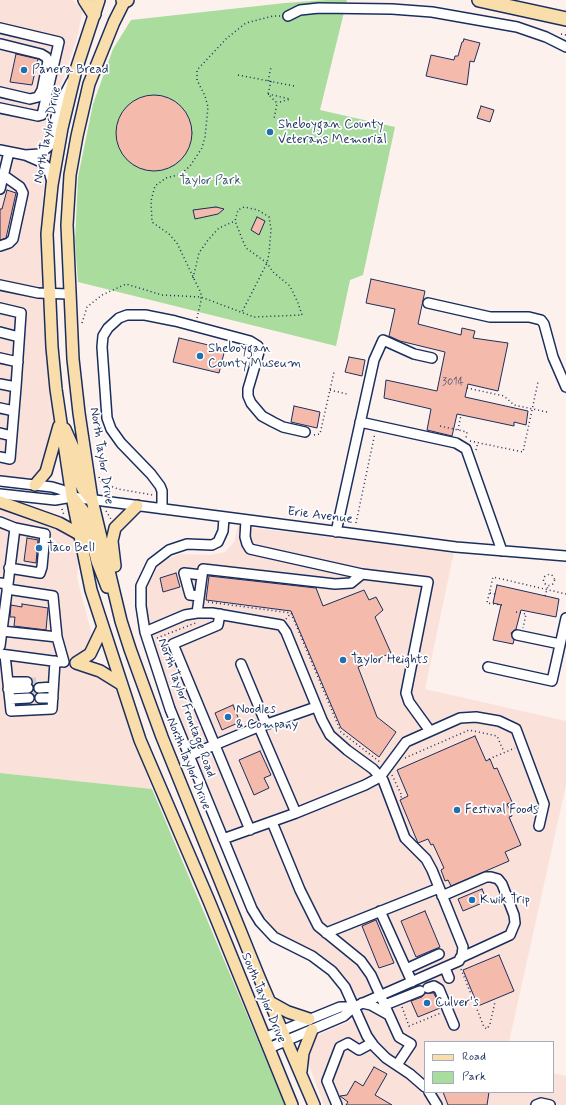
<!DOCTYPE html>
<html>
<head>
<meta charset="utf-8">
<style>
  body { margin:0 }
  #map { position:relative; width:566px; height:1105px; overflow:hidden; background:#fdf1ee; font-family:Mynerve,sans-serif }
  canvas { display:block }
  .legend { position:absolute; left:424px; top:1041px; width:130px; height:52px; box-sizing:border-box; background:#fff; border:1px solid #a4acbf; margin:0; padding:5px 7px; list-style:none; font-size:12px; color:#1b2f5e }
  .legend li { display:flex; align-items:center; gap:8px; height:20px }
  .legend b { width:20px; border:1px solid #a4acbf }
</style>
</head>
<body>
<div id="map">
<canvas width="566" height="1105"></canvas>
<ul class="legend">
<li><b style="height:5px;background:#f9ddab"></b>Road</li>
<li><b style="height:11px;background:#a9dc9d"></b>Park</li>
</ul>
</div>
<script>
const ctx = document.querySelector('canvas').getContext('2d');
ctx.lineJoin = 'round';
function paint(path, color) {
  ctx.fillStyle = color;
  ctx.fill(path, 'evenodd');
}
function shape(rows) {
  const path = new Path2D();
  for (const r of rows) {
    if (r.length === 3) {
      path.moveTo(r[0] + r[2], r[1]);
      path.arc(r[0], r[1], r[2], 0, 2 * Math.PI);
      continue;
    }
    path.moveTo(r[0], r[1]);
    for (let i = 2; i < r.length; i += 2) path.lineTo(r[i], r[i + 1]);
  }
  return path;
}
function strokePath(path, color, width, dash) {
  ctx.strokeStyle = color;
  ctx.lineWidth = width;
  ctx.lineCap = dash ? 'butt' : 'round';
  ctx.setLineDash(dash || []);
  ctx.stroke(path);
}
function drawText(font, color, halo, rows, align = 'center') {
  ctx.font = font + ' Mynerve,sans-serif';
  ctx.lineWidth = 3.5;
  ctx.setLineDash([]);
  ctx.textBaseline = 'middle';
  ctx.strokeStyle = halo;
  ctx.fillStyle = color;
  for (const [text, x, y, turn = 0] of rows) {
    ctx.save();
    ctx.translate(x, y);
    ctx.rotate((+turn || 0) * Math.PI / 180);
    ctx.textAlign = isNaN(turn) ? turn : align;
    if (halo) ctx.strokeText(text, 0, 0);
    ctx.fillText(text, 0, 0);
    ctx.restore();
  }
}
paint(shape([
  [0,0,72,0,83,9,77,38,62,82,46,161,42,210,42,267,54,425,43,469,36,478,28,480,0,477],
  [0,506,42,520,72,534,74,538,79,555,77,578,92,635,89,650,76,658,74,668,91,671,113,682,152,789,0,773],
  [238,526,454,552,425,689,566,721,566,785,509,1042,425,1042,425,1092,553,1092,553,1073,566,1076,566,1105,324,1105,307,1060,313,1039,322,1033,363,1016,347,979,333,964,320,954,281,935,273,929,260,915,186,739,153,645,146,610,147,585,159,565,167,559,180,554,211,555,225,552,234,542]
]), '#fae1da');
paint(shape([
  [326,0,347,0,320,110,395,127,363,275,350,280,336,346,78,282,75,242,78,177,93,104,113,49,131,20,285,3],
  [0,773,152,789,285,1105,0,1105]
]), '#a9dc9d');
const building = shape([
  [464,39,480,43,474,62,470,61,467,85,426,76,431,55,454,60,455,56,458,56,462,42,463,42,464,39],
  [16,54,38,59,32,85,10,82,16,54],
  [154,133,38],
  [481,106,494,110,490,122,477,118,481,106],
  [7,190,16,193,6,238,0,240,0,209,2,209,7,190],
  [216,207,224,209,218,214,195,219,193,210,216,207],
  [257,217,265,221,259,235,251,230,257,217],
  [371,279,425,291,418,324,461,335,462,328,475,331,473,338,508,343,498,391,468,384,465,397,528,411,526,425,514,422,514,426,457,414,452,436,427,430,431,409,384,398,386,380,437,391,445,352,400,341,389,336,395,309,366,303,371,279],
  [179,338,225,349,219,373,173,362,179,338],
  [349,357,365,360,362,376,345,372,349,357],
  [294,406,320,412,317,428,291,422,294,406],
  [27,538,38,540,36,563,24,561,27,538],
  [176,573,180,587,163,592,160,578,176,573],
  [209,576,316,588,323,606,364,590,369,600,376,597,383,610,375,617,391,653,358,667,377,717,396,732,379,757,341,728,291,611,206,600,209,576],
  [497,585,559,599,556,617,521,610,516,629,511,633,514,640,513,644,493,640,501,605,493,603,497,585],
  [22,604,48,608,46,630,14,626,15,617,10,617,11,605,22,607,22,604],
  [233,705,240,722,222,730,215,713,233,705],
  [475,736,486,761,490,759,494,769,497,768,512,802,507,804,512,816,509,817,521,845,505,852,509,861,451,886,448,880,445,881,441,870,444,868,433,844,431,845,428,839,418,843,400,800,408,796,397,770,475,736],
  [260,751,271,775,264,778,269,788,254,795,239,760,260,751],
  [482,889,487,901,463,911,458,899,482,889],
  [425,911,440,947,416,957,401,921,425,911],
  [376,920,394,963,379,968,362,926,376,920],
  [499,955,514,991,478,1006,463,970,499,955],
  [425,993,434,993,440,1008,418,1017,411,1001,422,997,425,993],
  [374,1067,387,1074,375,1095,392,1105,346,1105,348,1102,340,1096,347,1095,355,1081,363,1086,374,1067],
  [443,1092,489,1092,487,1105,448,1105,443,1092]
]);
paint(building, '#f4bbac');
strokePath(building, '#1b2f5e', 1);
strokePath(shape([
  [27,682,39,682],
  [28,694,40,693]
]), '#d0cad1', 9, [9, 4.5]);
const minor = shape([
  [288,16,300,10,319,8,392,9,432,12,517,27,546,37,566,47],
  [0,28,59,42,42,115,38,116,0,108],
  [0,92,30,99,38,97,42,90,48,61,46,57,41,54,1,44],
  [0,150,25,155,41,162,48,168,52,182],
  [25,155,40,154,49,146,59,105,71,82],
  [0,189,9,152],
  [0,246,9,243,13,239,23,193,20,187,3,175],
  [0,285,38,293,69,294],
  [428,303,490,317,529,317,541,320,544,324,553,357,566,387],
  [0,308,21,313,16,387,0,384],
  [0,332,19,337],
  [0,358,18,362],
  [0,408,14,411,10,459,0,457],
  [14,411,16,387],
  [360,422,456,443,466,449,502,551],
  [0,433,12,436],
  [0,481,52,487,62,490,72,497],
  [0,494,55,500,72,497,456,547,566,556],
  [162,509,162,491,160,486,151,474,121,443,111,429,107,418,102,347,103,336,108,328,119,318,127,315,145,315,175,321,250,341,258,346,259,352,248,389,248,396,251,403,262,416,273,422,283,427,305,432],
  [224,518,223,531,218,542,212,545,187,544,169,550,152,563,141,586,141,606,145,632,170,709,252,909,260,922,274,937,312,956,332,971,345,987,367,1036,374,1046,386,1058,410,1074,425,1087],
  [0,522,15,528,8,584],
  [336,532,374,360,383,340,414,354,432,358],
  [9,568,40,573,42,567,45,534,15,528],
  [362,574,428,582,406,693,409,702,430,731],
  [0,583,8,584,0,646],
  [7,589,53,596,57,637,64,662],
  [199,596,190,595,184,573,202,575],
  [197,613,203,569,335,584,351,583,362,574,250,549,247,544,245,537,246,520],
  [220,614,218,625,173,644,250,830],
  [2,631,57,637],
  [145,632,185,615,197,613,212,613,281,625,286,632,322,720,330,735,347,750,373,769,383,780,405,838,426,859,432,870,463,947,462,955,459,961,354,1007,344,1016,269,1048],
  [517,635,560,644],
  [0,654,60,662],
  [5,655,11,711,52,709,55,661],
  [241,664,266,724],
  [488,667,552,681,566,618],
  [8,682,27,682],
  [39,688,53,687],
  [8,689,28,688],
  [40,698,53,698],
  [10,699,29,698],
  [259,727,296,813],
  [188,756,253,729,316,707],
  [272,822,300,890,318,926,361,961,371,975,399,1037,411,1044,397,1065],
  [223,839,296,813,365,785,380,777,406,742,460,718,476,717,499,721,516,729,544,804,539,826],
  [442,896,486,877,491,877,498,879,502,884,514,915,515,923,510,935,460,958],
  [380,911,412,982],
  [326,933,439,888],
  [445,968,449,978],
  [406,969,439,954],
  [428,988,434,986,439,989,454,1025],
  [362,1003,371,1005,389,1015],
  [385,1005,420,991],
  [264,1038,340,1007,354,1007],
  [429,1092,437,1105],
  [337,1105,327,1081,340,1047,348,1043,359,1050,372,1043],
  [536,1105,541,1103,550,1105]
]);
const major = shape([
  [99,0,76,70,62,128,52,185,47,234,52,347,56,389,72,497,91,590,140,740,209,901,292,1105],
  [125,0,114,22,89,84,77,136,70,175,67,225,73,359,79,413,92,500,121,621,130,649,162,737,259,977,314,1105],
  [65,429,73,447,79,480,83,489,92,500],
  [35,485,46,472,59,426],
  [73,498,85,513,97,561,107,587],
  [0,502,59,523,79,534],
  [115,566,112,541,115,528,137,506],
  [76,663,100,671,121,684],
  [76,663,90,654,103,627],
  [270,1002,288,1012,309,1019],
  [301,1071,303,1053,312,1030]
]);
const highway = shape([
  [85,0,94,14],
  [123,0,127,0],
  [479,0,566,19]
]);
strokePath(minor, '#1b2f5e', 12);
strokePath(major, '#1b2f5e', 14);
strokePath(highway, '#1b2f5e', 16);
strokePath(shape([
  [561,34,566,35],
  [238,75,294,86],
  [268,81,271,67],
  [271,81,268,94,277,103,274,119],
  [268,94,290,99,277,103],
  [193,278,199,253,208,240,219,228,235,221],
  [197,318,201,301,201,293,197,285,177,243,169,234,152,222,151,201,155,186,166,178,181,174,190,166,202,148,205,137,208,107,205,96,197,80,197,70,227,38,246,23,273,16,280,16],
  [82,323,87,307,102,295,126,284,162,295,201,297,254,317,302,315,298,303,290,286,273,272,267,263,246,248,243,241,235,221,238,210,244,207,258,210,269,217,271,229,269,254,267,263,242,312],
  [467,388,504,396,514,405,547,412],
  [330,390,347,394],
  [440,426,467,432,466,438],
  [458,430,461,415],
  [314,435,320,434,334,372],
  [470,441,523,452,538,382],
  [476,450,478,442],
  [99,477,101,482],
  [101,482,118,489,153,495],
  [62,509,64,515],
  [106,511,111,519],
  [356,523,375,433],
  [549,580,5.5],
  [490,593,495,594],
  [545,596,548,586],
  [208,602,291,613,341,732,380,762],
  [502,605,487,603,493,577,566,594],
  [516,612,526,614,523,628],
  [286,619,291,613],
  [157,638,198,622],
  [405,758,469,730,497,736,504,752],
  [489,759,515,748],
  [392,775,402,796,400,798],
  [461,969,484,1027,487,1029,490,1024,495,1002],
  [402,1007,409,1026,441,1013]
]), '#1b2f5e', 1.5, [1, 3]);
strokePath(minor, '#fff', 9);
strokePath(major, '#f9ddab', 11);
strokePath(highway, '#f9ddab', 13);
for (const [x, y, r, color] of [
  [24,70,4,"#1f6fb2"],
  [270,132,4,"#1f6fb2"],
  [200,356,4,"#1f6fb2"],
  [39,548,4,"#1f6fb2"],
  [343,660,4,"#1f6fb2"],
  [228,717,4,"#1f6fb2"],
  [457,810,4,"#1f6fb2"],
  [472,900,4,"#1f6fb2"],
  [427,1003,4,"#1f6fb2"]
]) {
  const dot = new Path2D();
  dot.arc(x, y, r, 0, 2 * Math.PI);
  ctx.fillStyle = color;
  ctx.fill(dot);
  strokePath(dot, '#fff', 1.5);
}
drawText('11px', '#515272', null, [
  ["3014",453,383]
]);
drawText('13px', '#1b2f5e', '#fff', [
  ["Panera Bread",32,70],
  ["Sheboygan County",278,125],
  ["Veterans Memorial",278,140],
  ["Sheboygan",208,349],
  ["County Museum",208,364],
  ["Taco Bell",47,548],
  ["Taylor Heights",351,660],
  ["Noodles",236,710],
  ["& Company",236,725],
  ["Festival Foods",465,810],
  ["Kwik Trip",480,900],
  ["Culver's",435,1003]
], 'left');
drawText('13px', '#1b2f5e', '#fff', [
  ["North Taylor Drive",48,135,-79],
  ["North Taylor Drive",101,456,81],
  ["Erie Avenue",320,516,7],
  ["North Taylor Frontage Road",186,708,70],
  ["North Taylor Drive",188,764,68],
  ["South Taylor Drive",263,998,67]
]);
drawText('13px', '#3e5a6e', '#fff', [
  ["Taylor Park",210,181]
]);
</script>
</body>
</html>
